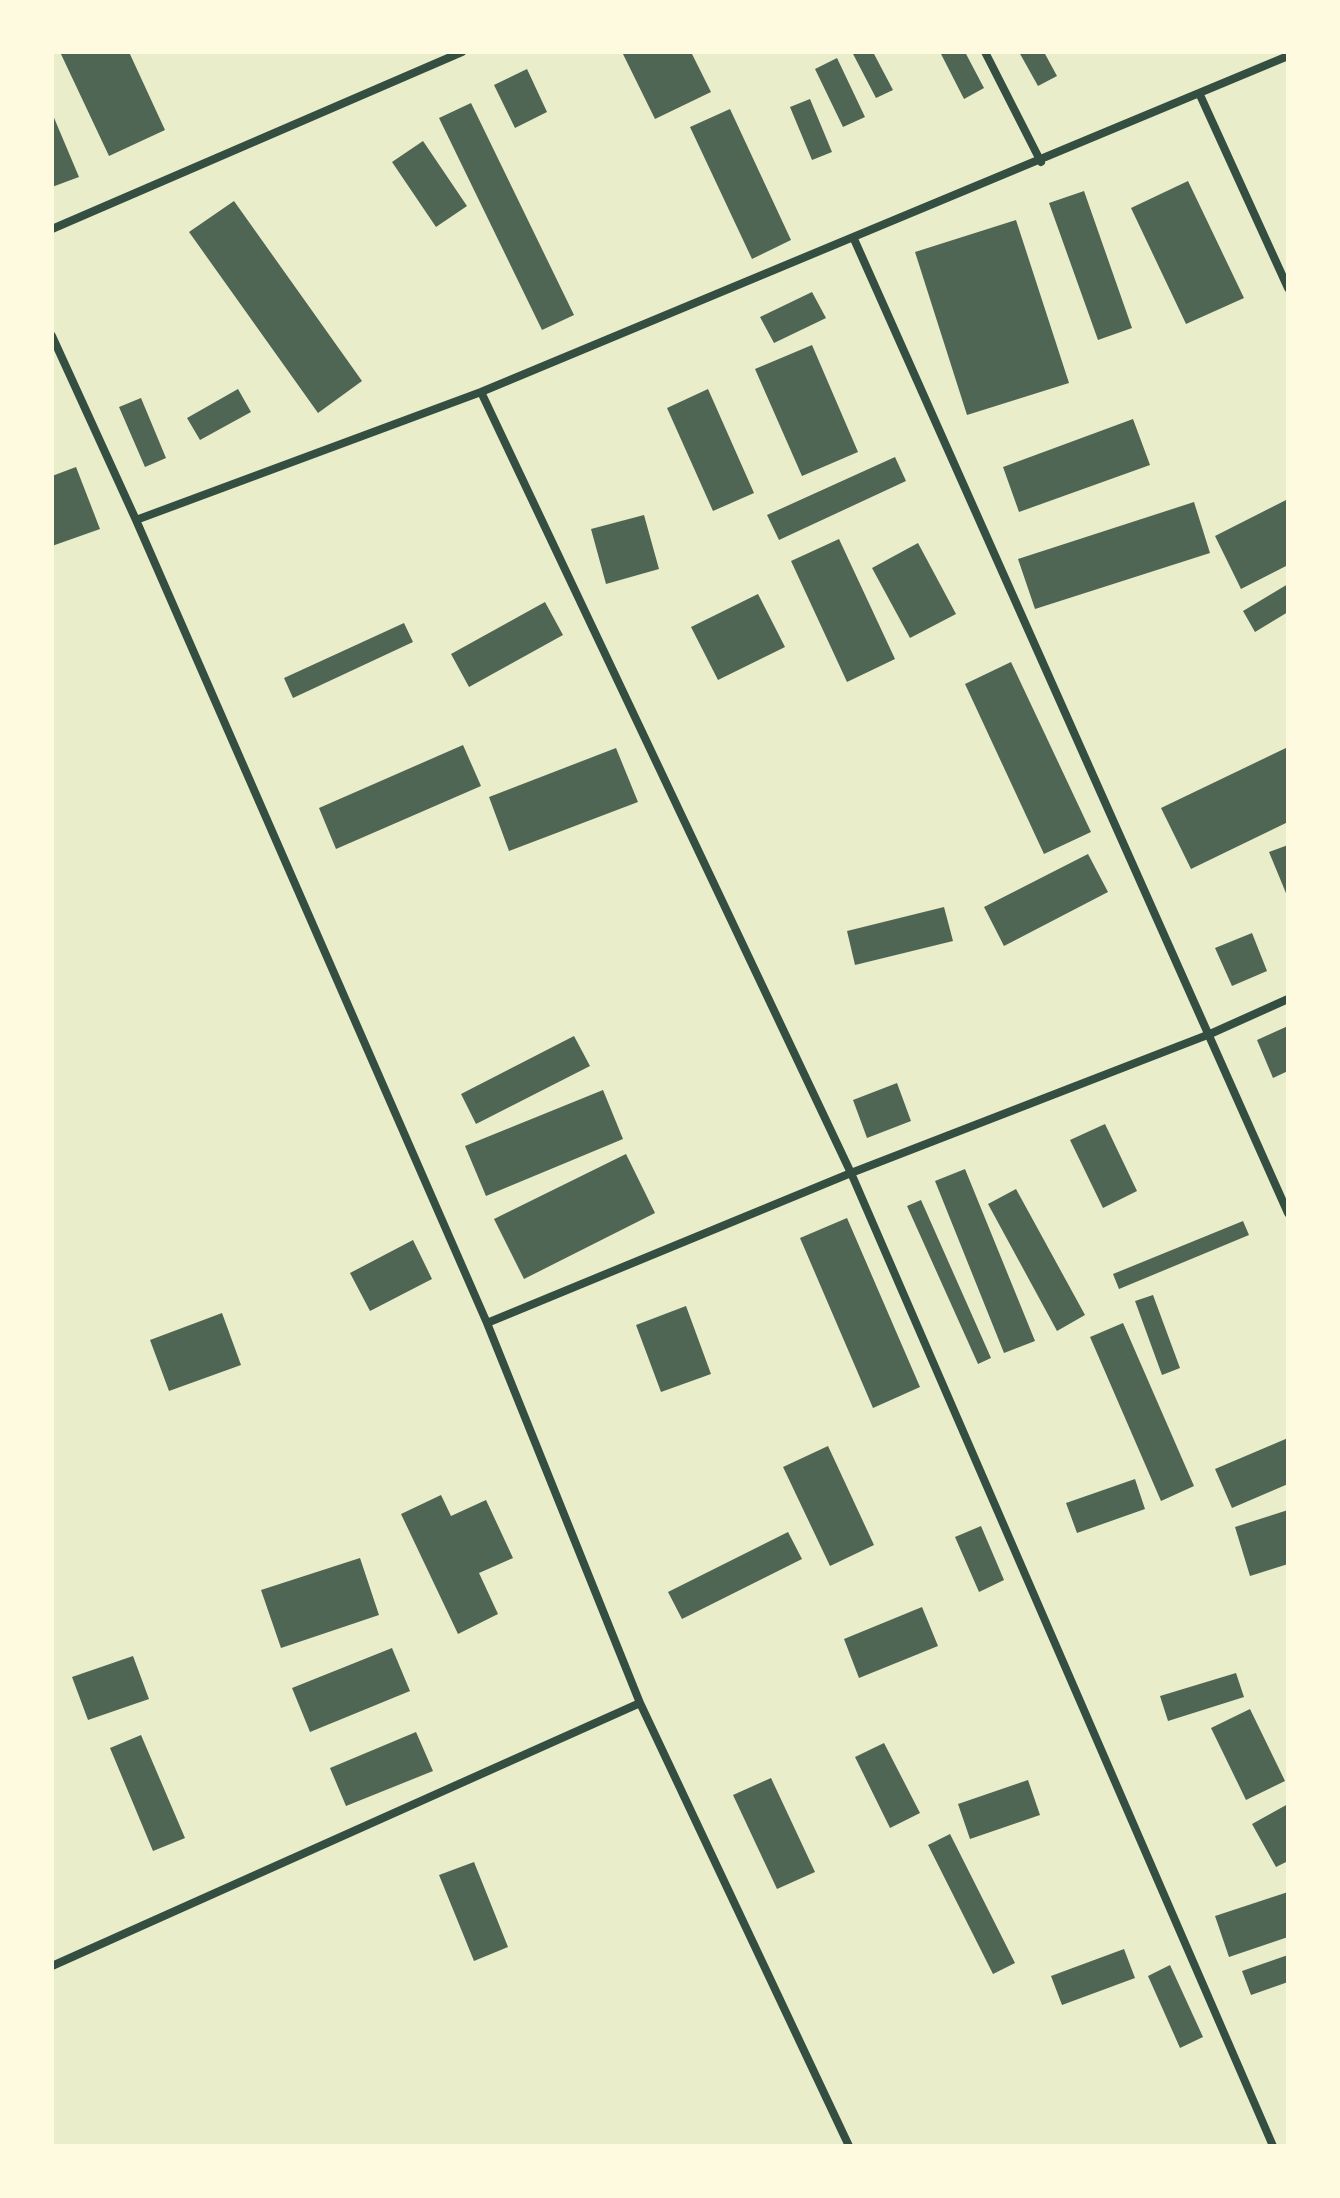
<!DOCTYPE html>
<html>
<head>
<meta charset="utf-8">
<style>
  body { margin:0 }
  #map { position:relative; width:1340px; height:2198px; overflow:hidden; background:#e9edc9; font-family:"Fira Sans",sans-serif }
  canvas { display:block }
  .frame { position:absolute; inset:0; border:54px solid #fefae0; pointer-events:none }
</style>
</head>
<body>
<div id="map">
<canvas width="1340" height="2198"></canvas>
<div class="frame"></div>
</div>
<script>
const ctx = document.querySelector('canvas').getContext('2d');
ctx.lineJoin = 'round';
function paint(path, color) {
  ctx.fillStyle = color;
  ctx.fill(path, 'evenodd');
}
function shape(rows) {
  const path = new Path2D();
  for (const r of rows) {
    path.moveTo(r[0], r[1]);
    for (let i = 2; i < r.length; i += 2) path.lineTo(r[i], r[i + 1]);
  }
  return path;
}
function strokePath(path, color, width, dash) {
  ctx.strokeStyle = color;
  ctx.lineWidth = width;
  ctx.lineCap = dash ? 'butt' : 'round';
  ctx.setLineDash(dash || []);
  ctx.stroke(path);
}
paint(shape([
  [60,52,129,52,165,130,109,156],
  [622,52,691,52,711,92,655,119],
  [852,52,873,52,893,90,876,98],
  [940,52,965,52,984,88,964,99],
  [1019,52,1044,52,1057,76,1038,86],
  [837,58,865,117,843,127,815,69],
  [527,69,547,112,515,128,494,85],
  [810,99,832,152,812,160,790,107],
  [471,103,574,315,542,330,439,118],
  [730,109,791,240,752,259,690,127],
  [52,113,79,177,52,187],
  [423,141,467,206,436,227,392,162],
  [1188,181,1244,298,1186,324,1131,208],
  [1084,191,1132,328,1098,340,1049,203],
  [234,201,362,381,318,413,189,232],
  [1016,220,1069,383,967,415,915,252],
  [812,292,826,318,774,343,760,317],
  [812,345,858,452,802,476,755,369],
  [238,389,251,412,200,440,187,418],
  [708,389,754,493,713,511,667,408],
  [141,398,166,458,145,467,119,407],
  [1133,419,1150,465,1019,512,1003,467],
  [895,457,906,481,779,540,767,515],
  [76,467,100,529,52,546,52,476],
  [1288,499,1288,565,1241,589,1215,536],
  [1194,502,1210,553,1035,609,1018,559],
  [644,515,659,569,606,584,591,529],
  [839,539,895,659,847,682,791,561],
  [918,543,956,614,910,638,872,568],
  [1288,584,1288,612,1255,632,1243,611],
  [758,594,785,647,718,680,691,627],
  [545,602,563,635,469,687,451,654],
  [404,623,413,642,293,698,284,678],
  [1011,662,1091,832,1044,854,965,684],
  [463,745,481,786,336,849,319,808],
  [1288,747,1288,822,1191,869,1161,808],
  [616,748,638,802,509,851,489,797],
  [1288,845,1288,898,1269,852],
  [1088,854,1108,892,1004,946,984,907],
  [944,907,953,941,855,965,847,931],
  [1252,933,1267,971,1232,986,1215,948],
  [1288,1026,1288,1071,1273,1078,1257,1040],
  [574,1036,590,1066,476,1124,461,1094],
  [897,1083,911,1121,867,1138,853,1100],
  [603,1090,623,1139,486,1196,465,1146],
  [1105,1124,1137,1191,1103,1208,1070,1140],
  [626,1154,655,1213,524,1279,494,1219],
  [965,1169,1035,1341,1004,1353,935,1181],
  [1016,1189,1085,1315,1057,1331,988,1204],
  [921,1200,991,1358,978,1364,907,1206],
  [847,1218,920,1387,873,1408,800,1238],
  [1243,1221,1249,1235,1119,1289,1113,1274],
  [413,1240,432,1279,370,1311,350,1273],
  [1153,1295,1180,1368,1162,1375,1135,1301],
  [686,1306,711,1374,661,1392,636,1325],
  [222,1313,241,1365,169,1391,150,1340],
  [1123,1323,1194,1486,1161,1501,1090,1337],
  [1288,1438,1288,1484,1232,1508,1215,1469],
  [828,1446,874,1545,830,1566,783,1467],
  [1135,1479,1145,1509,1077,1533,1066,1503],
  [441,1495,451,1516,486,1500,513,1558,479,1573,498,1614,458,1634,401,1514],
  [1288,1510,1288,1564,1250,1576,1235,1527],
  [981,1526,1004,1580,979,1592,955,1537],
  [788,1532,802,1559,682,1619,668,1592],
  [360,1558,379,1615,281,1648,261,1590],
  [922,1607,938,1646,859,1678,844,1639],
  [392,1648,410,1691,310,1732,292,1688],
  [133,1656,149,1699,88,1720,72,1677],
  [1236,1673,1244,1697,1168,1721,1160,1696],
  [1250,1709,1285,1781,1246,1800,1211,1728],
  [416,1732,433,1771,346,1806,330,1768],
  [141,1735,185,1838,153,1851,110,1748],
  [884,1743,920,1813,890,1828,855,1757],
  [771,1778,815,1872,777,1889,733,1795],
  [1028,1780,1040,1815,970,1839,958,1804],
  [1288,1804,1288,1861,1276,1867,1252,1824],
  [950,1834,1015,1963,993,1974,928,1845],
  [474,1862,508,1947,474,1961,439,1875],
  [1288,1892,1288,1937,1229,1957,1215,1916],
  [1124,1949,1135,1978,1062,2005,1051,1976],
  [1288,1955,1288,1982,1251,1995,1242,1971],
  [1170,1965,1203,2037,1180,2048,1148,1976]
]), '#4f6655');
strokePath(shape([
  [985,52,1041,162],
  [1200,95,1288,288],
  [52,229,462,52],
  [854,239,1288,1213],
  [52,336,136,520,487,1323,640,1703,849,2146],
  [481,392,851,1173,1273,2146],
  [136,520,481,392,1288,56],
  [487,1323,851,1173,1210,1034,1288,999],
  [52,1966,640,1703]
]), '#344e41', 8);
</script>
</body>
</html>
